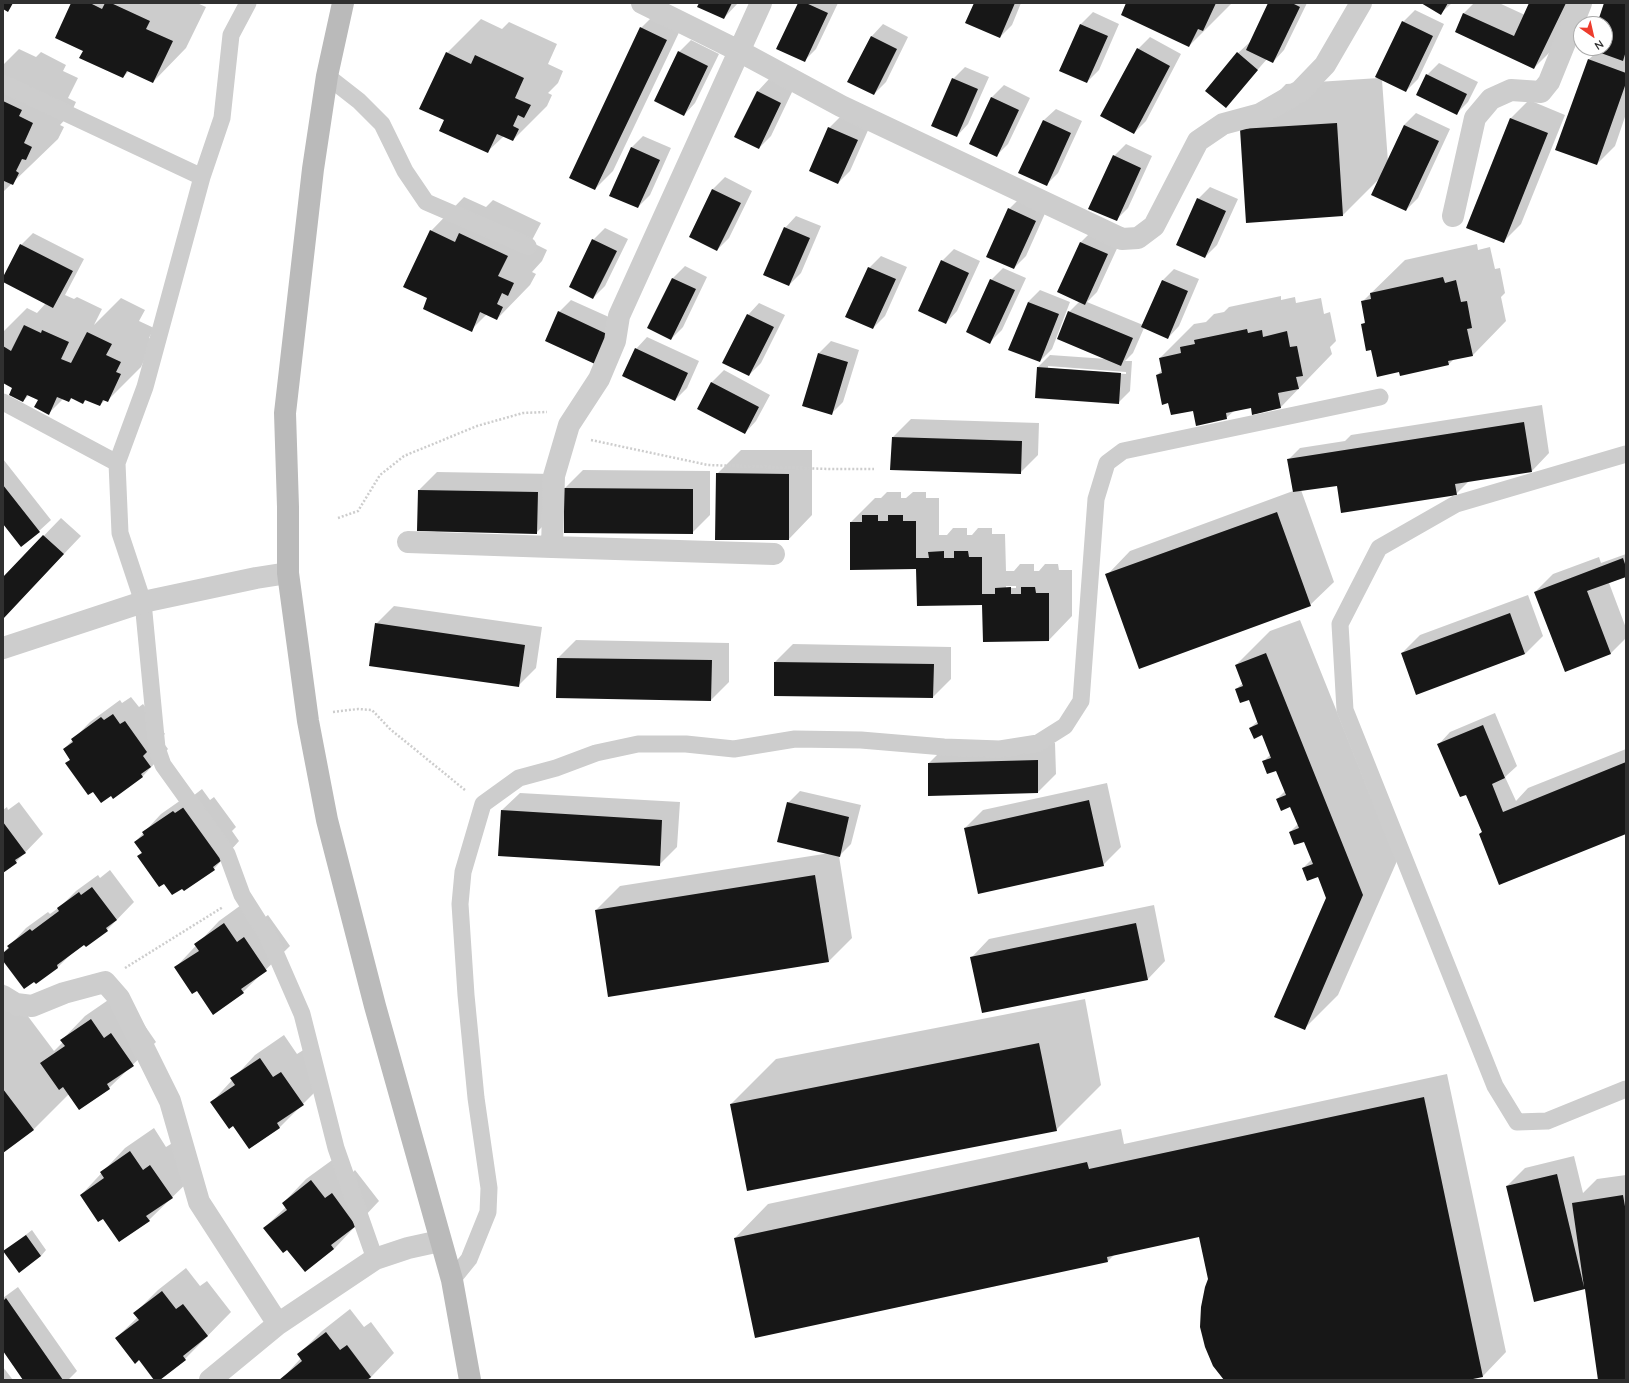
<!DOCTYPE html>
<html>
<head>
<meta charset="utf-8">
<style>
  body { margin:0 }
  #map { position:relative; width:1629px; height:1383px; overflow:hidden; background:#fff; font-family:Quicksand,sans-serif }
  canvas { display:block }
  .frame { position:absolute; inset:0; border:4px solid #303030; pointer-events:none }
  .north { position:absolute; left:1573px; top:16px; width:40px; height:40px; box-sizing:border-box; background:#fff; border:1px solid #acacac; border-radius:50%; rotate:146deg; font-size:11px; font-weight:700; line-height:16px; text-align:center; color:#303030 }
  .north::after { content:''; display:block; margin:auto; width:14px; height:18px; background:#ed3c2d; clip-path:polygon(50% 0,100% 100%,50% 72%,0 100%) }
</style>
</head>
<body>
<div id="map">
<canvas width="1629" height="1383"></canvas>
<div class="frame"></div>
<div class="north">N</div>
</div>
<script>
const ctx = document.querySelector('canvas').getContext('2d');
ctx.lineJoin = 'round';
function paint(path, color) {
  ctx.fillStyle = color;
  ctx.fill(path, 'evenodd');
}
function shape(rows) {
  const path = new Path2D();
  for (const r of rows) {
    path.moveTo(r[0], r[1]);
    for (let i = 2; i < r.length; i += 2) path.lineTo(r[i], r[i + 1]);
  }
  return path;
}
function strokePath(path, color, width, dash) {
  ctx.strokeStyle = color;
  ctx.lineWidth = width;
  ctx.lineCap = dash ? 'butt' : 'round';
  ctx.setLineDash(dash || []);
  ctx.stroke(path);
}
paint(shape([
  [72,3,197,3,206,7,186,48,153,82,129,71,123,77,84,50],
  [700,3,738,3,724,18],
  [799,3,838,3,816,49,804,61],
  [975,3,1021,3,1012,25,1000,37],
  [1127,3,1232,3,1189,46],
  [1270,3,1307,3,1284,50,1273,62,1267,59,1226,106,1238,53,1250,42],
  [1423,3,1452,3,1441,13],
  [1474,3,1499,3,1525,15,1530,3,1575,3,1552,50,1534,68,1456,32,1464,13],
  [1605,3,1626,3,1626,114,1615,146,1597,164,1588,60,1598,51,1590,48,1605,48,1605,24,1598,24],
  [659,10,684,22,613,171,595,189,641,28],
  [1415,10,1444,24,1418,79,1406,91,1382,80,1388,162,1404,125,1416,113,1450,129,1418,198,1406,210,1380,178,1343,215,1241,130,1286,84,1379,78,1403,22],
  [1093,12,1119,24,1099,70,1087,82,1060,70,1081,24],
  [481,19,502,29,509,22,557,44,548,64,563,71,558,83,548,93,552,95,547,106,513,140,504,136,487,152,445,120,421,109,447,53],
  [883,24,908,37,886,82,874,94,849,81,872,36],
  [1150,37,1181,54,1146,121,1134,133,1138,49],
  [691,40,719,54,695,103,684,115,679,52],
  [19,49,36,57,41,52,66,65,63,71,78,78,68,98,76,102,71,113,60,125,64,127,58,139,3,192,3,65],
  [1439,63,1478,82,1468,102,1456,114,1427,75],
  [965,67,989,77,968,124,957,136,953,79],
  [769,79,793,90,771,136,759,148,735,137,758,91],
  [1004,85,1030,98,1008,144,996,156,971,143,992,97],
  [1529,100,1565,115,1521,224,1503,242,1467,227,1511,118],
  [1056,109,1082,121,1058,173,1046,185,1044,120],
  [841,116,869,128,850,171,838,183,829,128],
  [643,136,671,148,650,195,638,207,631,148],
  [1126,144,1152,156,1128,208,1116,220,1114,156],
  [725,177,752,191,729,238,717,250,690,236,713,189],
  [1210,187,1238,199,1217,245,1205,257,1198,199],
  [464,197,486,207,493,200,541,223,531,242,547,250,542,261,532,272,536,274,530,285,497,319,487,314,471,330,429,298,431,231],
  [1021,197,1047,209,1026,256,1014,268,1009,209],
  [796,216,821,226,801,273,789,285,785,228],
  [605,228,628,239,605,286,593,298,593,240],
  [1093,230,1120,242,1097,292,1087,302,1143,325,1162,281,1174,269,1199,279,1179,326,1168,338,1144,328,1133,353,1125,361,1132,361,1130,391,1118,403,1038,367,1050,355,1107,359,1069,312,1080,301,1058,291,1081,242],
  [1048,366,1126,372,1126,374,1048,368],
  [33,233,84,259,65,295,74,299,77,297,102,309,94,325,121,298,145,310,139,321,154,328,149,338,154,340,141,367,107,401,105,400,100,405,87,399,83,403,72,398,69,401,63,399,49,413,39,399,29,395,23,401,14,387,3,382,3,332,27,308,37,313,46,303,3,281,21,245],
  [1477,244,1478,250,1490,247,1495,269,1500,268,1505,293,1501,297,1506,321,1473,355,1454,359,1449,364,1400,371,1372,349,1362,325,1366,321,1362,302,1405,260],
  [954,249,980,261,957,311,946,323,942,261],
  [881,256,907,267,885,316,873,328,869,268],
  [685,266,707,277,683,327,671,339,648,327,673,278],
  [1003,268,1026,278,1002,330,990,342,991,280],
  [1040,290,1070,302,1052,349,1040,361,1028,302],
  [1281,296,1281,300,1295,297,1296,303,1321,298,1324,314,1330,312,1336,341,1330,347,1332,354,1280,408,1251,407,1234,411,1226,418,1169,402,1157,375,1163,369,1160,358,1194,324,1206,322,1214,314,1224,312,1229,307],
  [571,300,620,322,607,351,559,312],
  [759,303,785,315,761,363,749,375,748,315],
  [647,337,699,361,687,388,675,400,636,349],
  [831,341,859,350,843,402,831,414,819,353],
  [724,370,770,395,756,421,745,433,698,408,712,382],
  [1542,405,1549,453,1532,471,1469,481,1456,494,1338,484,1301,490,1334,582,1310,605,1107,575,1130,551,1293,491,1288,460,1300,448,1345,441,1351,435],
  [911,419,1039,423,1038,455,1020,473,893,437],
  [741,450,812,450,812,515,789,539,717,474],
  [3,459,51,520,39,531,3,523],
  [583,470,710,471,710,515,692,533,565,488],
  [437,472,555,474,554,515,536,533,418,530,419,490],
  [887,492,901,492,901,498,906,498,913,492,926,492,926,498,939,498,939,535,947,535,953,528,967,528,967,535,972,535,978,528,992,528,992,534,1005,534,1006,571,1014,571,1020,564,1034,564,1034,571,1039,571,1045,564,1058,564,1059,570,1072,570,1072,616,1049,640,917,568,851,569,851,522,875,498,881,498],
  [1006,586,1016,586,1016,588,1006,588],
  [61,518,81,536,3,618,3,578],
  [1626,554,1626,576,1609,583,1626,628,1626,638,1611,653,1565,671,1535,592,1553,574,1599,557,1601,563],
  [1528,595,1543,636,1525,654,1417,693,1402,653,1420,635],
  [394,606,542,627,536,668,518,686,376,624],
  [1300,620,1397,861,1338,995,1304,1029,1327,898,1318,876,1303,868,1312,859,1305,841,1290,832,1298,824,1291,806,1277,799,1285,791,1277,770,1263,762,1271,754,1263,734,1250,728,1258,721,1249,699,1236,689,1243,683,1236,665,1270,631],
  [576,640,729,643,729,682,711,700,558,658],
  [793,644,951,647,951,679,933,697,775,662],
  [131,697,139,707,143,704,165,734,160,738,168,749,143,776,113,797,111,794,93,790,67,763,71,759,64,749,90,722,120,700,122,703],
  [1495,713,1517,766,1505,777,1516,801,1528,788,1626,749,1626,833,1480,834,1482,832,1466,794,1439,744,1450,732],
  [1055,743,1056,774,1038,792,929,795,929,763,947,745],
  [1107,783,1121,847,1103,865,965,828,983,810],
  [202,789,210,800,214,797,236,827,232,831,239,841,214,869,182,887,164,883,138,856,142,852,135,842,161,814,191,793,193,796],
  [800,791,861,805,851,844,839,856,852,938,828,962,596,910,620,886,830,853,788,803],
  [520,793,680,802,677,847,659,865,502,810],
  [19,802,43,834,16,862,3,872,3,810,7,807,8,810],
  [110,870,134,902,107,930,86,946,84,943,73,952,58,967,36,983,3,959,3,953,26,928,48,912,50,914,61,906,76,891,98,875,100,878],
  [248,900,261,920,268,915,290,946,243,992,197,990,175,968,219,921],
  [1154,905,1165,961,1148,979,972,957,989,939],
  [3,983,54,1051,63,1042,62,1040,85,1016,114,996,134,1010,156,1042,109,1088,69,1094,33,1130,3,1152],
  [1085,999,1101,1085,1056,1130,731,1104,776,1059],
  [284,1035,297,1054,305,1049,326,1081,280,1127,250,1148,233,1124,212,1102,255,1055],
  [1447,1074,1506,1352,1483,1376,1463,1380,1226,1380,1209,1279,1200,1236,1115,1254,1108,1261,756,1337,735,1238,768,1204,1121,1129,1124,1144],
  [154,1128,166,1147,174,1142,196,1174,149,1220,103,1217,81,1195,125,1148],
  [1574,1156,1583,1193,1597,1179,1626,1175,1626,1380,1599,1380,1585,1287,1584,1288,1507,1186,1525,1168],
  [335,1158,349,1176,355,1170,379,1201,334,1249,305,1271,287,1249,264,1228,286,1207,283,1203,306,1179],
  [32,1230,46,1250,41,1256,5,1251],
  [186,1268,200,1286,207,1281,231,1312,185,1359,159,1380,156,1380,140,1359,116,1338,138,1317,135,1313,158,1290],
  [18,1287,77,1371,68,1380,24,1380,3,1350,3,1298],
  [350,1309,364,1327,371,1322,394,1353,372,1376,369,1380,281,1380,301,1358,299,1354,322,1331],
  [3,1367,13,1380,3,1380]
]), '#0003');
paint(shape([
  [3,3,13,3,8,12,3,9],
  [71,3,90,3,102,9,105,3,111,3,150,21,146,29,173,41,153,83,127,71,123,78,79,58,83,51,55,38],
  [699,3,732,3,724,19,697,7],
  [798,3,806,3,828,13,805,62,776,49],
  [974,3,1015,3,1000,38,965,23],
  [1126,3,1216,3,1203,31,1198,29,1189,47,1121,15],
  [1268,3,1292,3,1300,7,1273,63,1246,50],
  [1421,3,1448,3,1441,15],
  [1529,3,1566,3,1534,69,1455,32,1463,13,1514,36],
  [1604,3,1626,3,1626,51,1623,61,1587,48,1605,48,1605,24,1597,24],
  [1402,21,1433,36,1406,92,1375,77],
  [1080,24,1108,36,1087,83,1059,71],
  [640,27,667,40,595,190,569,178],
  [871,36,897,49,874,95,847,82],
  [1137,48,1170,66,1134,134,1100,116],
  [678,51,708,66,684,116,654,101],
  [446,52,471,64,475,55,524,78,515,98,531,105,524,118,518,115,513,126,519,129,513,141,497,134,488,153,439,131,444,120,419,109],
  [1237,52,1258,70,1226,108,1205,91],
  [1588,59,1626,73,1626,83,1597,165,1555,150],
  [1426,74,1467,94,1457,115,1416,95],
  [952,78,978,89,957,137,931,126],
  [757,91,781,103,759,149,734,137],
  [991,97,1019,110,997,157,969,144],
  [3,101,22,110,19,116,33,123,24,143,32,147,26,160,22,159,16,171,19,173,13,185,4,181,3,184],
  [1510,118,1548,133,1504,243,1466,228],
  [1043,120,1071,133,1047,186,1018,173],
  [1337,123,1343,216,1246,223,1240,129],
  [1404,125,1439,141,1406,211,1371,195],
  [828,127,858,140,838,184,809,171],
  [631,147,660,160,638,208,609,196],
  [1113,155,1141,168,1117,221,1088,209],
  [712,189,741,203,717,251,689,237],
  [1197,198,1226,211,1205,258,1176,245],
  [1008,208,1036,221,1014,269,986,257],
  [784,227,810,238,789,286,763,275],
  [430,230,455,242,459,233,508,256,498,276,514,283,508,296,502,293,497,304,503,307,497,320,480,312,472,332,423,309,427,298,403,287],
  [592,239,617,251,593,299,569,287],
  [1080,242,1108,254,1085,305,1057,292],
  [20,244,73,271,53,308,3,282,3,277],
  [941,260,969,273,946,324,918,311],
  [868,267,896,279,873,329,845,317],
  [1443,277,1445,283,1456,280,1461,302,1467,301,1472,328,1467,329,1473,356,1448,361,1449,365,1400,376,1399,372,1377,377,1371,350,1366,351,1361,324,1365,323,1361,301,1371,299,1370,293],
  [672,278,696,289,671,340,647,328],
  [990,279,1015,290,990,344,966,332],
  [1162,280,1188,291,1168,339,1141,327],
  [1028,302,1059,314,1040,362,1008,350],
  [558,311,609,335,595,364,545,341],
  [1068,311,1133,338,1121,366,1057,339],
  [747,314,774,327,749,376,722,363],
  [24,325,41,333,42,330,69,342,61,359,71,363,87,332,112,344,106,355,121,362,116,372,121,374,108,402,103,400,100,406,85,400,83,404,71,398,69,402,57,397,49,415,34,407,38,400,27,395,23,402,9,395,12,388,3,383,3,346,11,351],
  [1247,329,1248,333,1262,330,1263,337,1287,331,1290,347,1297,346,1303,376,1296,377,1299,389,1278,393,1281,408,1252,415,1251,408,1226,413,1227,419,1196,426,1193,411,1171,415,1168,403,1162,405,1156,375,1162,373,1159,358,1181,353,1180,347,1195,344,1194,340],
  [635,348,688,373,675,401,622,376],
  [818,353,848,362,832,415,802,406],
  [1037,367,1121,373,1119,404,1035,398],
  [711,382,759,407,745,434,697,409],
  [1524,422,1532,472,1455,484,1457,495,1341,513,1337,486,1293,492,1287,459],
  [892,437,1022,441,1021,474,890,470],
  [716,473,789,474,789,540,715,540],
  [3,485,40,532,21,547,3,524],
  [564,488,693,489,693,534,564,533],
  [418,490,538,492,537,534,417,531],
  [1277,512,1311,606,1139,669,1105,574],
  [862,515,878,515,878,521,888,521,888,515,903,515,903,521,916,521,916,558,929,558,928,552,944,551,944,558,954,558,954,551,968,551,969,557,982,557,982,594,995,594,995,588,1011,587,1011,594,1021,594,1021,587,1035,587,1036,593,1049,593,1049,641,983,642,982,605,917,606,916,569,850,570,850,522,862,522],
  [43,535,64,554,3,619,3,577],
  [1623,558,1626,567,1626,577,1587,591,1611,654,1565,672,1534,592],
  [1510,613,1525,654,1416,695,1401,653],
  [375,623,525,645,519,687,369,666],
  [1266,653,1363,895,1305,1030,1274,1017,1326,898,1318,877,1307,881,1302,868,1313,864,1304,842,1294,845,1289,832,1299,828,1290,807,1281,811,1276,799,1286,795,1276,771,1267,774,1262,761,1271,758,1262,735,1254,739,1249,728,1258,724,1249,700,1240,703,1235,689,1243,686,1235,665],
  [557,658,712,660,711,701,556,698],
  [774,662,934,664,933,698,774,696],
  [113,714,120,724,125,721,147,752,143,756,151,767,141,774,143,777,113,799,111,796,101,803,93,792,88,795,65,763,70,760,63,749,73,742,71,739,101,717,104,720],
  [1483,725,1505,778,1492,784,1503,812,1626,762,1626,834,1499,885,1479,834,1482,832,1466,795,1460,797,1437,744],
  [1038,760,1038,793,928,796,928,763],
  [1089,800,1104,866,978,894,964,828],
  [787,802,849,817,840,857,777,842],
  [184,807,222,860,213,867,215,870,184,891,182,889,172,895,164,884,159,887,137,856,142,853,134,842,144,835,142,832,173,811,175,813],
  [501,810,662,820,660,866,498,856],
  [3,822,26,853,15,860,17,863,3,873],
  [815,875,829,962,608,997,595,910],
  [92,887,117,920,106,928,108,931,86,947,84,945,57,965,58,968,36,984,34,982,24,989,3,961,3,953,9,948,7,946,30,929,32,931,59,911,57,908,79,892,81,895],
  [224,923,237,942,244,937,267,971,241,989,244,993,213,1015,197,991,192,994,174,967,199,951,194,944],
  [1136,923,1148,980,982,1013,970,957],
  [91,1019,104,1038,111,1033,134,1066,107,1084,110,1089,79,1110,63,1087,59,1090,40,1063,65,1046,60,1040],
  [1039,1043,1057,1131,747,1191,730,1104],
  [260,1058,273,1077,281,1072,304,1105,277,1123,280,1128,249,1149,233,1126,229,1129,210,1102,235,1085,230,1078],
  [3,1089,34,1130,3,1153],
  [1424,1097,1483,1377,1468,1380,1224,1380,1213,1366,1205,1347,1200,1327,1201,1307,1205,1287,1208,1279,1199,1237,1107,1257,1108,1262,755,1338,734,1238,1087,1162,1089,1169],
  [130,1151,143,1170,150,1165,173,1198,146,1216,150,1221,119,1242,103,1219,98,1222,80,1195,104,1178,100,1172],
  [1557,1174,1584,1287,1572,1203,1623,1195,1626,1212,1626,1380,1598,1380,1585,1289,1534,1302,1506,1186],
  [311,1180,325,1198,332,1193,356,1226,331,1245,334,1249,305,1272,287,1250,283,1253,263,1228,287,1210,282,1203],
  [26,1235,41,1256,19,1273,3,1251],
  [162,1291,176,1309,183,1304,208,1336,183,1356,186,1360,160,1380,154,1380,139,1360,135,1364,115,1338,139,1320,133,1313],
  [6,1298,63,1380,23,1380,3,1351,3,1301],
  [326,1332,340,1350,347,1345,371,1377,367,1380,279,1380,302,1361,297,1354]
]), '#171717');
strokePath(shape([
  [591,440,708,465,829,469,874,469],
  [338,518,358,511,380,475,404,456,477,426,523,413,547,412],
  [333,712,358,709,372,710,390,729,465,790],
  [125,968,223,907]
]), '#cdcdcd', 2.5, [2, 2]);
strokePath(shape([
  [248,3,231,35,222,118,202,177,145,387,117,463,120,533,143,602,157,748,163,765,227,854,242,895,268,936,302,1014,336,1148,375,1259],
  [327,76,359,101,382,124,405,171,426,202,528,246],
  [4,84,202,177],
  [3,402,117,463],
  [1626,454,1456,504,1379,548,1340,624,1345,710,1495,1086,1517,1122,1547,1121,1626,1089],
  [452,1280,469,1259,488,1212,489,1188,476,1098,466,995,460,904,463,872,483,804,519,778,556,768,596,753,638,744,686,744,734,749,795,739,861,740,944,747,1000,749,1038,743,1065,726,1081,701,1096,499,1107,463,1123,451,1380,397]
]), '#cdcdcd', 17);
strokePath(shape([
  [642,3,739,51,841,106,1122,239,1138,238,1154,226,1198,141,1223,124,1260,114,1300,91,1325,65,1361,3],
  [1453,216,1475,118,1491,99,1511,90,1541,92,1549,82,1581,3],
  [408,542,552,547,554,476,569,425,599,379,615,341,619,316,761,3],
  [552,547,774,554],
  [3,648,143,602,256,578,288,573],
  [3,996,16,1004,32,1006,64,993,105,982,119,998,170,1101,199,1202,278,1324],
  [210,1380,278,1324,375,1259,408,1248,440,1241]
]), '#cdcdcd', 22);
strokePath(shape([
  [343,3,327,76,313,169,285,413,288,507,288,573,308,721,327,820,375,1006,452,1280,470,1380]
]), '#bababa', 22);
</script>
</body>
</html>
